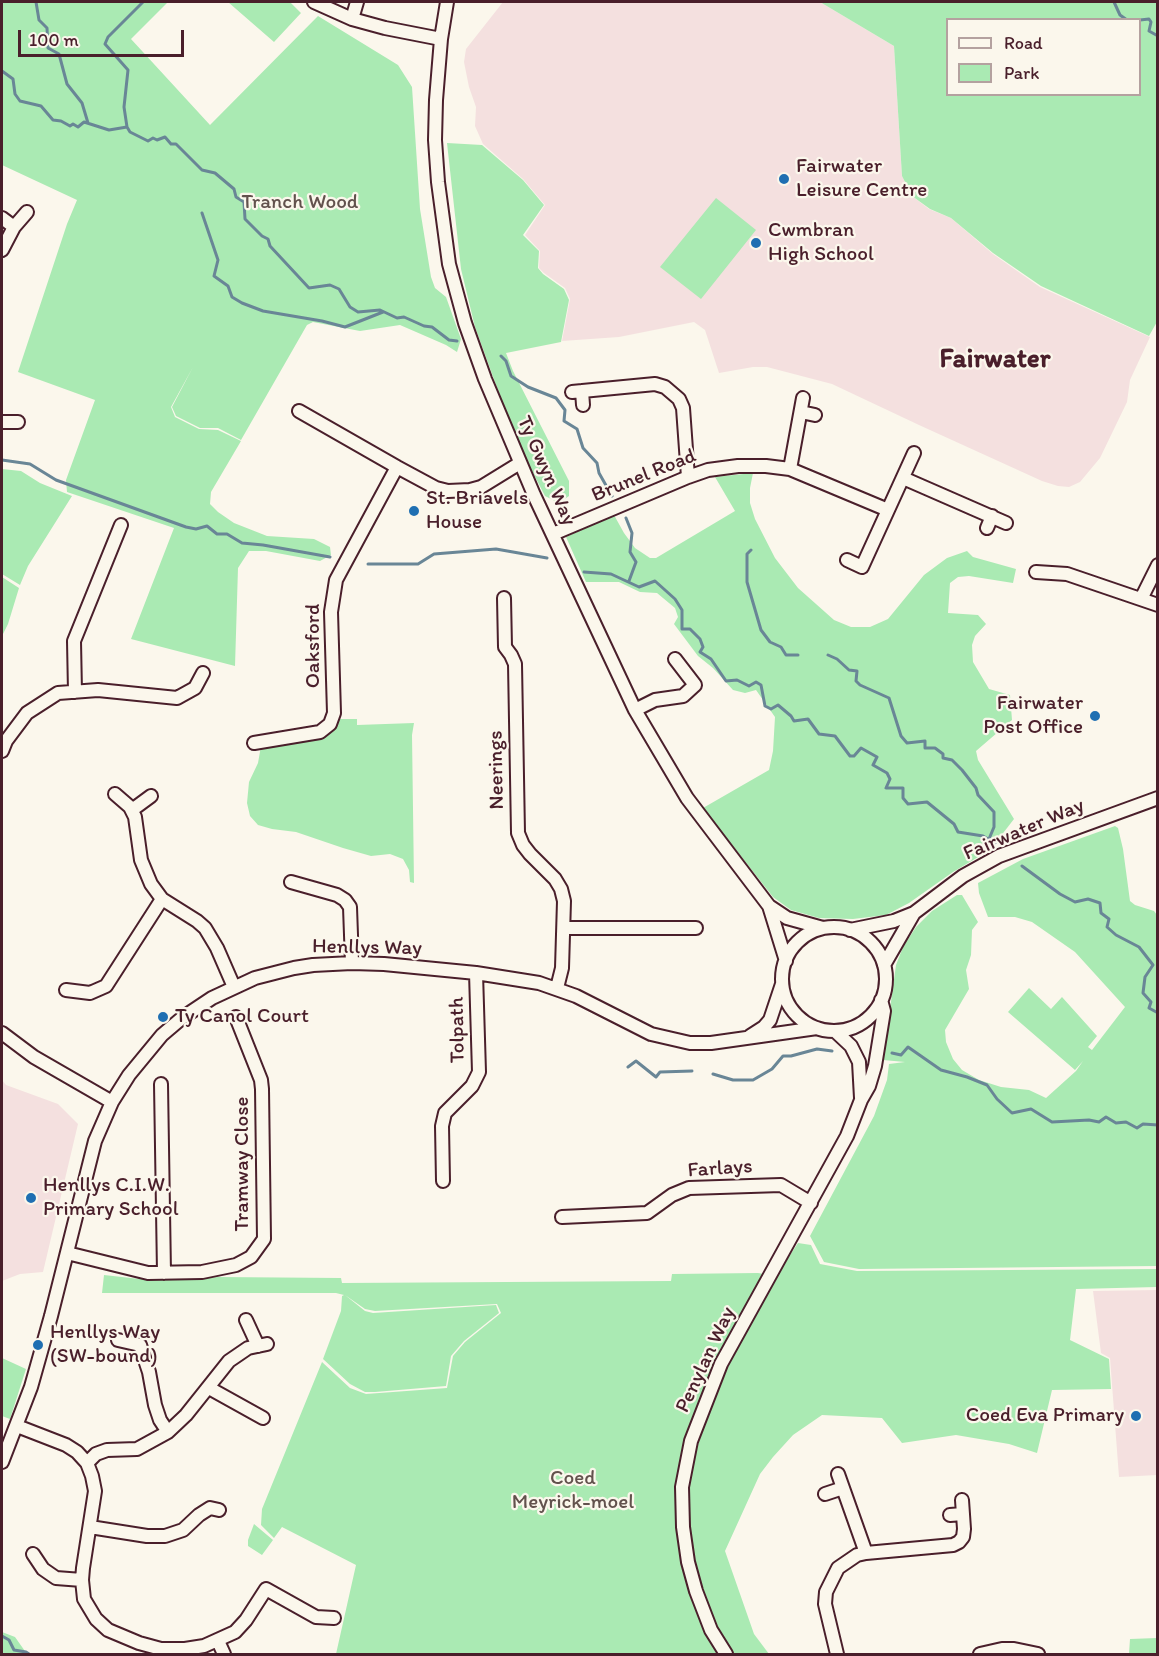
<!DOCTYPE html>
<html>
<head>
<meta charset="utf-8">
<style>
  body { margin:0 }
  #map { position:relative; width:1159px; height:1656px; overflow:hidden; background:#fbf7ec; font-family:Itim,sans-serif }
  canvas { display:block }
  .frame { position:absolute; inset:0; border:3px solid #4a1f2b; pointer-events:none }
  .legend { position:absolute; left:946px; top:18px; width:195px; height:78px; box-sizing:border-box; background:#fbf7ec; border:2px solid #b4a19f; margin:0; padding:8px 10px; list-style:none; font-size:18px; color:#4a1f2b }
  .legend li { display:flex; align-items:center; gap:12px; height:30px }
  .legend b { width:30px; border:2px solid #b4a19f }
  .scale { position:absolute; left:18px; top:30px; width:166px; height:27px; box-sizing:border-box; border:3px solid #4a1f2b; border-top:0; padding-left:8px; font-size:18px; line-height:21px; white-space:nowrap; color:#4a1f2b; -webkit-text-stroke:4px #fbf7ec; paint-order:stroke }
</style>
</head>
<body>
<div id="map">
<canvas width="1159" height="1656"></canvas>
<div class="frame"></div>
<ul class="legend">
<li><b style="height:8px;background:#fbf7ec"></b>Road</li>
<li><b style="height:16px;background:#aaeab3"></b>Park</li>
</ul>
<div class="scale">100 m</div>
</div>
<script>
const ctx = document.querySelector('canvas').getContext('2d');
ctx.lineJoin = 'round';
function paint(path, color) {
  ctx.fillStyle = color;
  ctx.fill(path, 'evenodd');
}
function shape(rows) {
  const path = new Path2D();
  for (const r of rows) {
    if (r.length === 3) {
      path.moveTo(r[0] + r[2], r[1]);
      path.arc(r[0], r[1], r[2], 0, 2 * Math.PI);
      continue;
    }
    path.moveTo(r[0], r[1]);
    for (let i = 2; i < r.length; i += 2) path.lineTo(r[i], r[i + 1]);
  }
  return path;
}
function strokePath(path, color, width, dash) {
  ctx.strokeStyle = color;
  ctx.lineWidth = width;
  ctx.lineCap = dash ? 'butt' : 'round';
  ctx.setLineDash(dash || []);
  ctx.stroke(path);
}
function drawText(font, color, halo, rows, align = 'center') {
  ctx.font = font + ' Itim,sans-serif';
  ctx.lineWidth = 4.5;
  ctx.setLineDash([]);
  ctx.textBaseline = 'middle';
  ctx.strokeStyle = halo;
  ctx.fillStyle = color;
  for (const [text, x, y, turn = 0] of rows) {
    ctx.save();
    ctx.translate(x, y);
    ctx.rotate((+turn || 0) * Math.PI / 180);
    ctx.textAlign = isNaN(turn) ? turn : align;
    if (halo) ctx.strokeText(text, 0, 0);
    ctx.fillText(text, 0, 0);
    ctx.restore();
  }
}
paint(shape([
  [503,2,820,2,894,46,902,176,912,196,929,209,951,218,993,254,1040,287,1150,337,1130,380,1127,402,1100,458,1080,482,1069,487,1058,486,1042,481,919,425,832,384,767,367,753,367,719,373,705,330,694,322,619,337,562,341,570,299,565,288,544,273,539,268,540,251,525,235,545,205,523,179,483,144,475,126,476,107,469,87,464,62,466,49],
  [2,1080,6,1085,58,1104,78,1124,43,1272,20,1274,2,1281],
  [1157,1290,1157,1475,1119,1477,1110,1358,1101,1353,1093,1291]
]), '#f4e0df');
paint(shape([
  [2,2,168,2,131,39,210,125,318,16,398,65,412,87,420,209,431,277,435,288,446,297,461,339,457,352,446,345,400,325,360,331,313,322,307,325,241,440,218,428,200,428,176,416,172,407,193,367,171,407,175,417,199,429,218,430,241,441,211,492,210,504,218,512,234,523,267,536,314,539,330,547,331,555,320,561,266,551,249,551,238,568,235,666,131,639,174,528,67,492,66,480,95,400,18,372,67,224,77,200,2,165],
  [228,2,290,2,301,13,274,42],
  [820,2,1157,2,1158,320,1149,336,1041,286,993,253,951,218,930,209,912,196,902,176,894,46],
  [948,20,1140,20,1140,94,948,94],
  [447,143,482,145,523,180,544,205,523,235,539,251,538,268,543,274,564,289,569,300,561,342,506,353,513,371,569,481,569,496,559,503,545,496,516,440,475,327,461,269],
  [716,198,756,230,701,299,660,267],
  [2,469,21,471,40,483,72,496,28,566,20,585,2,574],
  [753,473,750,488,750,503,755,519,775,558,798,588,834,620,851,627,870,627,888,619,924,575,947,558,967,551,973,557,1016,569,1013,583,969,576,958,577,950,583,948,613,978,615,986,624,975,636,972,645,973,662,989,689,1010,695,1012,720,976,751,978,760,1014,819,990,850,953,872,909,903,886,915,853,919,819,918,791,910,773,897,703,808,769,770,773,751,775,717,756,690,745,693,733,690,713,668,698,656,674,624,678,617,675,608,657,593,640,592,619,582,586,582,566,537,614,515,624,533,635,548,650,558,656,558,735,511,715,477],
  [2,577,19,588,8,624,2,636],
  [338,719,357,719,357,725,414,723,412,735,414,883,410,882,409,870,403,859,390,854,371,856,343,848,296,832,272,829,258,825,250,816,247,803,249,782,258,763,261,746,326,735,336,727],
  [1115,826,1118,828,1123,849,1130,901,1135,905,1154,911,1157,915,1157,1266,859,1269,824,1262,810,1236,874,1116,887,1080,889,1064,905,1062,883,1060,896,965,903,947,916,927,932,911,957,895,962,895,978,922,972,930,971,955,966,970,969,989,945,1030,946,1042,953,1059,962,1070,979,1080,1001,1087,1029,1090,1046,1098,1076,1071,1083,1061,1075,1070,1008,1012,1029,988,1051,1009,1062,997,1097,1036,1088,1047,1092,1050,1125,1007,1075,952,1032,922,1015,917,988,917,979,893,978,883,1023,859],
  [798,1243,811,1245,820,1264,857,1271,1158,1269,1157,1287,1076,1289,1070,1340,1109,1359,1111,1389,1052,1390,1037,1453,1009,1444,956,1435,902,1443,882,1418,822,1415,793,1435,773,1457,760,1474,725,1551,754,1634,769,1654,336,1654,356,1565,282,1527,274,1538,261,1525,262,1509,322,1362,350,1388,366,1394,447,1388,453,1356,465,1342,501,1313,497,1304,375,1311,365,1309,345,1295,365,1311,373,1313,496,1305,499,1313,464,1341,451,1356,446,1386,375,1392,365,1392,350,1384,323,1359,341,1311,342,1296,344,1295,336,1293,102,1293,104,1275,140,1279,183,1280,218,1277,341,1278,342,1283,671,1281,672,1274,758,1273,776,1276],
  [2,1358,26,1369,10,1419,2,1416],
  [254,1524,273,1540,262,1555,248,1546,248,1540],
  [2,1632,15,1637,27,1654,2,1654],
  [1157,1638,1157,1654,1129,1654,1130,1639]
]), '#aaeab3');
strokePath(shape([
  [36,2,39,20,47,28,48,48,59,54,67,84,82,103,88,123],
  [1114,2,1120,15,1127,20],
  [1140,20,1149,19,1151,22,1149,31,1158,36],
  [2,71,13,79,15,94,20,101,41,106,53,120,61,121,70,126,73,124,78,127,84,122,109,130,127,127,130,132,148,141,153,138,157,140,165,137,171,144,176,144,202,170,215,173,234,189,236,197,244,202,245,219,262,236,268,239,270,246,309,288,330,285,339,289,350,307,358,312,380,310,397,318,404,317,424,326,432,327,449,340,457,341],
  [127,127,124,107,128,70,105,44,108,37,143,2],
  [202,213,218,260,214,276,228,286,232,297,242,303,263,311,322,321,345,327,383,312],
  [501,356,506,361,511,376,528,387,556,398,565,410,564,421,577,429,583,448,597,463,599,473,612,496],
  [2,460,30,464,56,480,186,527,196,529,207,526,217,534,227,534,242,543,263,545,330,557],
  [626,518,632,533,630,552,636,562,629,581],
  [751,550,747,554,747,582,761,630,770,642,781,647,786,655,798,655],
  [368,564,418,564,434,554,496,549,547,558],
  [584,572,611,574,639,587,655,581,675,599,682,610,682,629,690,629,700,639,703,647,700,652,711,659,726,681,737,680,749,686,756,682,761,685,765,706,771,709,778,705,791,716,794,721,808,719,819,734,835,736,850,756,854,756,861,748,877,757,873,765,887,773,890,779,886,788,903,788,903,798,908,804,927,802,954,824,958,832,983,836,995,843],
  [828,655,837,659,849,670,857,671,856,681,860,685,889,698,901,736,907,743,925,741,925,748,935,748,943,754,943,758,952,760,962,770,976,788,978,795,994,812,994,827,989,839],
  [1022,866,1060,894,1075,902,1088,899,1100,903,1101,913,1109,919,1107,927,1116,935,1139,947,1153,965,1145,977,1143,993,1151,1002,1149,1008,1158,1013],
  [892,1053,901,1055,908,1047,941,1070,967,1077,987,1085,997,1099,1012,1113,1031,1109,1052,1122,1089,1120,1099,1122,1106,1117,1116,1123,1126,1122,1137,1128,1143,1124,1158,1125],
  [628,1067,636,1061,656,1077,660,1072,692,1071],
  [713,1074,733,1080,753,1080,772,1069,783,1056,791,1056,817,1049,832,1051],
  [2,1636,9,1640,14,1650,26,1652,29,1654]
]), '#698696', 3);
const minor = shape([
  [314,2,352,19,385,28,441,39],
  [447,2,441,39,436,100,435,140,438,182,449,264,465,323,485,379,534,495,635,710,687,798,769,906,786,961],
  [352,19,357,2],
  [2,218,14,227],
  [2,250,14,227,27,212],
  [582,391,583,405],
  [572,392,655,384,665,387,679,399,683,408,688,477],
  [299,411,397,467,436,488,448,491,470,490,481,487,520,463],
  [801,412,815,415],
  [2,422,18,422],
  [790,469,803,398],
  [903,478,1006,523],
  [987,528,992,516],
  [553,534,688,477,708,470,738,466,766,466,790,469,888,510],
  [847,560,862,567,914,453],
  [1036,572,1067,574,1158,605],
  [504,598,505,647,511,655,515,664,518,833,523,845,530,854,555,879,561,889,564,901,562,968,557,988],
  [1141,599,1158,565],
  [75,692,74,641,121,525],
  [635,710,655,700,683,696,695,685,675,659],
  [254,743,320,732,330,724,334,713,331,612,336,580,397,467],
  [2,751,6,741,27,713,58,693,98,690,177,698,195,688,203,673],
  [115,794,130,807,135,817,141,860,151,884,162,899,197,921,205,928,217,948,234,987],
  [132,810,151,796],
  [291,882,337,895,345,900,350,907,352,963],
  [769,906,787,918,823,928],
  [834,979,52],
  [564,928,696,928],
  [850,930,894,921,914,913,963,876,999,856,1158,798],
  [884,965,914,913],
  [66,990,90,993,106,986,162,899],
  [835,1031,851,1046,859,1062,861,1098],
  [2,1033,34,1057,112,1102],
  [750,1036,764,1027,770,1020,782,984],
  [161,1084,164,1273],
  [443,1181,442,1126,445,1113,472,1086,479,1072,476,973],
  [562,1217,647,1213,672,1195,689,1188,781,1185,811,1203],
  [67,1253,148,1273,202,1272,236,1265,251,1257,264,1239,262,1089,261,1080,236,1017],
  [246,1320,258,1346],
  [118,1340,140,1345,149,1372,155,1405,160,1420,168,1432],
  [209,1388,263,1418],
  [17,1426,66,1445,77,1452,87,1463,92,1476,95,1491,83,1568,82,1580,84,1599,96,1619,108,1630,139,1643,161,1649,185,1649,204,1646,235,1632,246,1620,266,1589,316,1617,334,1618],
  [2,1462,31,1387,51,1316,95,1141,112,1102,129,1075,162,1035,182,1018,212,998,255,978,294,968,313,965,352,963,384,964,476,973,539,983,576,996,651,1034,690,1043,711,1043,817,1028],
  [87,1463,96,1454,107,1450,137,1449,168,1432,186,1415,229,1361,248,1348,267,1344],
  [838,1474,866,1553],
  [825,1494,843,1488],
  [950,1515,963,1514],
  [90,1527,147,1536,165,1536,183,1530,199,1515,210,1508,219,1510],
  [33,1554,43,1569,56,1578,82,1580],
  [218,1641,224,1654],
  [726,1654,711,1630,696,1591,688,1562,683,1527,682,1487,691,1441,721,1364,847,1136,861,1100,869,1086,875,1066,884,1011,881,1000],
  [837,1654,825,1604,826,1592,838,1568,857,1555,866,1553,953,1545,959,1542,963,1537,964,1529,962,1500],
  [980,1654,1002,1649,1014,1649,1038,1654]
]);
strokePath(minor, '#4a1f2b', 16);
strokePath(minor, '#fbf7ec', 12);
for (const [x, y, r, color] of [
  [784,179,6,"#1f6fb2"],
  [756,243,6,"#1f6fb2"],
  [414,511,6,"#1f6fb2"],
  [1095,716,6,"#1f6fb2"],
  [163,1017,6,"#1f6fb2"],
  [31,1198,6,"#1f6fb2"],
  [38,1345,6,"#1f6fb2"],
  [1136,1416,6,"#1f6fb2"]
]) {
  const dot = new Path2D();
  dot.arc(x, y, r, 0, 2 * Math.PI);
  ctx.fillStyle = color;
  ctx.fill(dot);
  strokePath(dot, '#fbf7ec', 2);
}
drawText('21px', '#4a1f2b', '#fbf7ec', [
  ["Fairwater",796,167],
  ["Leisure Centre",796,191],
  ["Cwmbran",768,231],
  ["High School",768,255],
  ["St. Briavels",426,499],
  ["House",426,523],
  ["Fairwater",1083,704,"right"],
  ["Post Office",1083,728,"right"],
  ["Ty Canol Court",175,1017],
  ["Henllys C.I.W.",43,1186],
  ["Primary School",43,1210],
  ["Henllys Way",50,1333],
  ["(SW-bound)",50,1357],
  ["Coed Eva Primary",1124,1416,"right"]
], 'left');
drawText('21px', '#62524d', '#fbf7ec', [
  ["Tranch Wood",300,203],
  ["Coed",573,1479],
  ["Meyrick-moel",573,1503]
]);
drawText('21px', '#4a1f2b', '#fbf7ec', [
  ["Ty Gwyn Way",546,471,66],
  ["Brunel Road",644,476,-22],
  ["Oaksford",314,646,-90],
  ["Neerings",497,770,-91],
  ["Fairwater Way",1024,830,-23],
  ["Henllys Way",367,948,1],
  ["Tolpath",458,1030,-91],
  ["Tramway Close",243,1164,-90],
  ["Farlays",720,1169,-4],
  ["Penylan Way",706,1360,-65]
]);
drawText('bold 27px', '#4a1f2b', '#fbf7ec', [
  ["Fairwater",995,360]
]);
</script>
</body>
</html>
